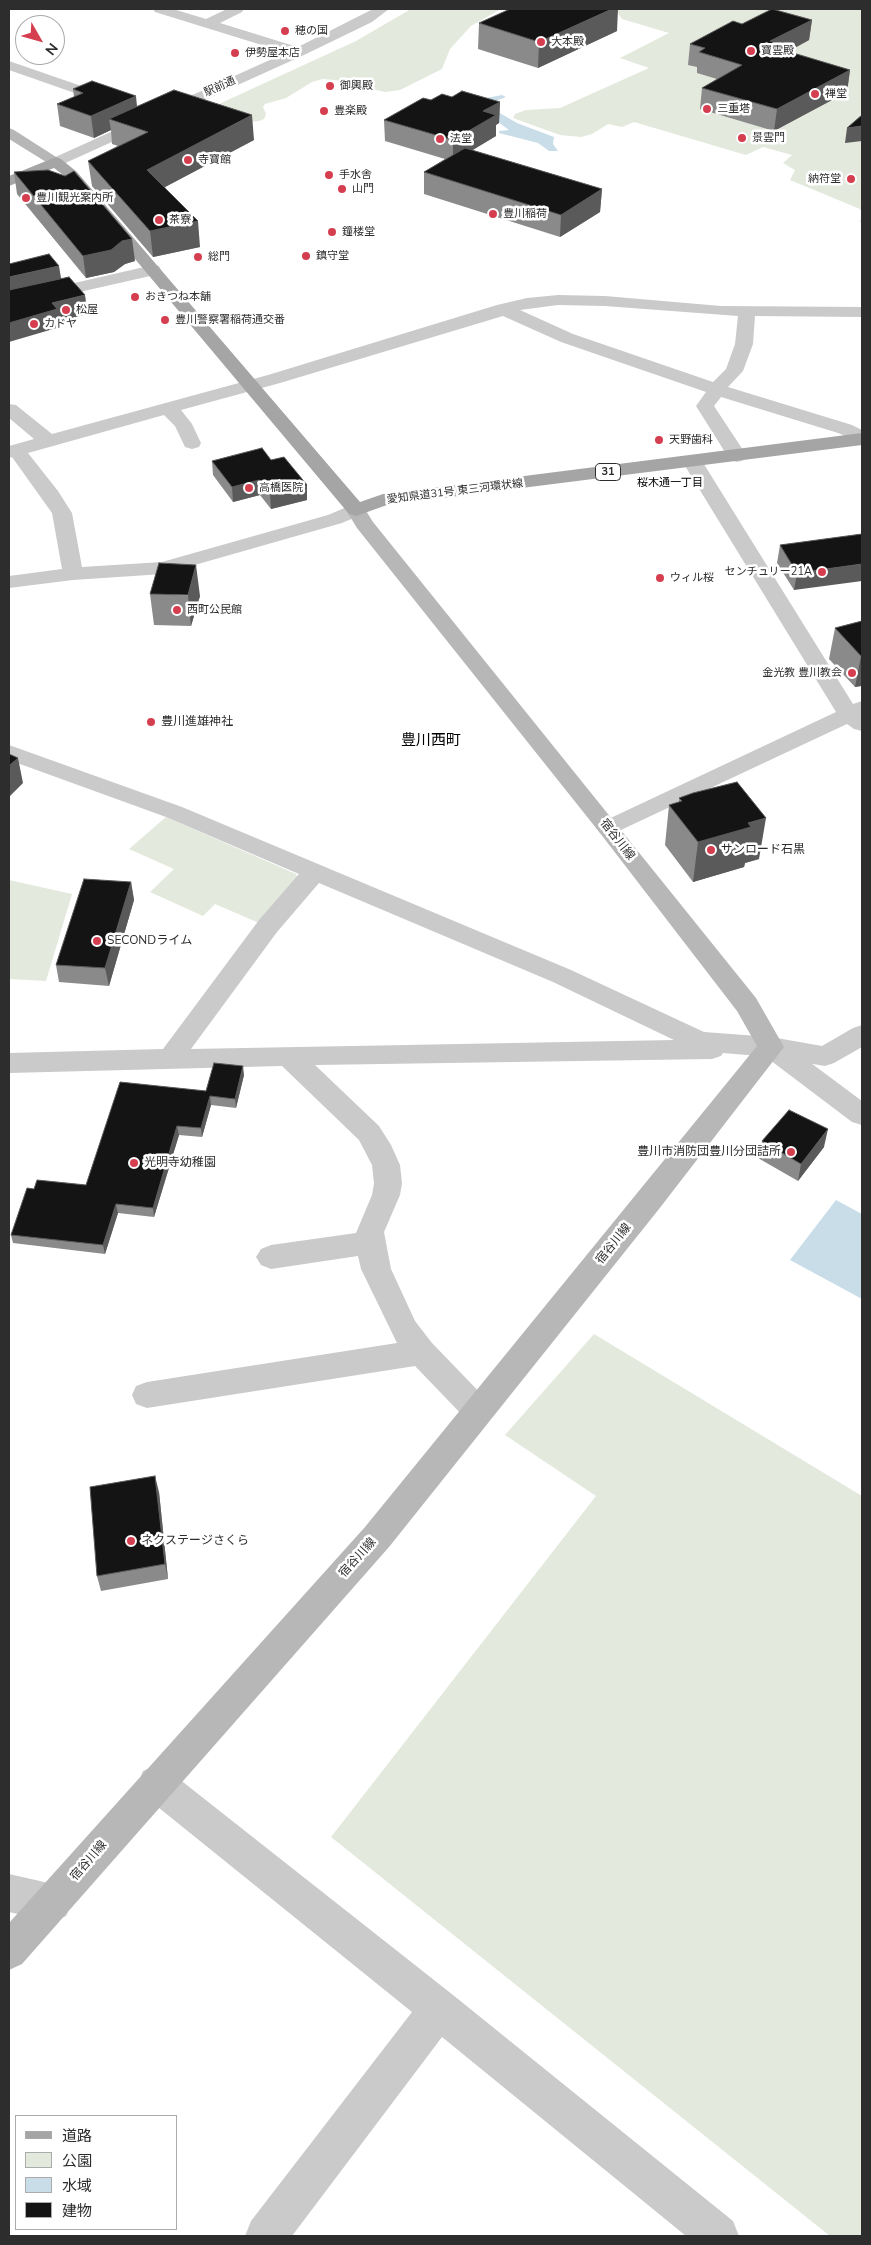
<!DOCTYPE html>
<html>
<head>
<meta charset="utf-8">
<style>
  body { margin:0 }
  #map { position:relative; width:871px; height:2245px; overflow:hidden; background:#fff; font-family:"Nunito Sans","Noto Sans JP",sans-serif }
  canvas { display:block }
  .frame { position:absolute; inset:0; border:10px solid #2d2d2d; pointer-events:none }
  .legend { position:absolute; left:15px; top:2115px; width:162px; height:115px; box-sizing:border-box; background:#fff; border:1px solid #ababab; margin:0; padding:6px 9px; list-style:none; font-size:15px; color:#2d2d2d }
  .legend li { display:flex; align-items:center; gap:10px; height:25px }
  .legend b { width:25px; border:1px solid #ababab }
  .north { position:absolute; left:15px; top:15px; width:50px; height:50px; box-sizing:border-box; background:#fff; border:1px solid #ababab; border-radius:50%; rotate:128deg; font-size:14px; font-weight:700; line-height:20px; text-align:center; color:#2d2d2d }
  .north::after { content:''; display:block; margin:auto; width:18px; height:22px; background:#d53e4f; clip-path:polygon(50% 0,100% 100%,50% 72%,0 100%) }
</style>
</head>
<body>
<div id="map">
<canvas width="871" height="2245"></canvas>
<div class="frame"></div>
<ul class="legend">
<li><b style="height:6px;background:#a5a5a5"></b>道路</li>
<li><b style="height:14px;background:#e3e9dc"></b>公園</li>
<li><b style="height:14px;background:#c9dde8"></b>水域</li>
<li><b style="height:14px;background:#141414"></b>建物</li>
</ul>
<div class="north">N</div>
</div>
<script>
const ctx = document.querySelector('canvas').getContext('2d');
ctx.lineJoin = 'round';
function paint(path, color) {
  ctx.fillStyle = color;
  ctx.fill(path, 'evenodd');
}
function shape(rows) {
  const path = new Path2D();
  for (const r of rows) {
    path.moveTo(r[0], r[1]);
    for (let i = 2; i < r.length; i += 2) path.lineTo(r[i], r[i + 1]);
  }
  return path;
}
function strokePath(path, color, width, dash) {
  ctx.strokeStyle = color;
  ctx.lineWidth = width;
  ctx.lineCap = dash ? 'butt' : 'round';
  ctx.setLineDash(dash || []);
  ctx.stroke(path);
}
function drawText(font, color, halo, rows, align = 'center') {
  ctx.font = font + ' "Nunito Sans","Noto Sans JP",sans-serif';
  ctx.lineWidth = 5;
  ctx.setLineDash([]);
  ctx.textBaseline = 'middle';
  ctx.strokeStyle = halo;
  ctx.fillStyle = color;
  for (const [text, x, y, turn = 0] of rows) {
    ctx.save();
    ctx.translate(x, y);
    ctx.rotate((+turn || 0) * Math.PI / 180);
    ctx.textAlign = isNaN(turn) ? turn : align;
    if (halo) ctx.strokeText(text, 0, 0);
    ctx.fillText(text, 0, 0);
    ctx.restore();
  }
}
paint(shape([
  [411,9,501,9,471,26,450,49,442,69,400,90,385,92,335,80,323,79,312,82,286,98,265,104,263,107,266,114,264,119,259,121,249,122,206,110,356,41],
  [615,9,862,9,862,223,860,222,862,213,860,209,790,180,795,170,783,163,792,155,763,147,746,155,634,122,622,127,608,124,592,134,581,137,560,135,513,118,515,114,526,110,560,108,649,68,620,58,669,33,622,19],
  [166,817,296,874,299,881,259,923,215,904,203,916,150,892,174,869,129,849],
  [9,880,72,894,46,981,9,979],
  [594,1334,862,1496,862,2236,830,2236,331,1837,596,1496,505,1435]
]), '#e3e9dc');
paint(shape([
  [502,95,506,97,496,101,493,109,517,123,554,137,553,144,558,151,549,151,538,143,499,133,499,131,509,130,486,113,481,99],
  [836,1200,862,1214,862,1299,790,1260]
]), '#c9dde8');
paint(shape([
  [153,9,173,9,206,19,227,9,244,9,242,12,220,23,304,49,306,52,304,55,294,55,155,12,153,9],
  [9,61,116,98,118,101,111,105,106,104,9,70,9,61],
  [153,265,159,266,161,270,159,274,9,308,9,298,153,265],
  [558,295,605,296,721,306,862,307,862,317,755,316,753,344,743,371,728,387,852,425,862,430,862,443,838,433,721,397,714,406,747,456,744,460,737,462,730,460,696,406,706,392,561,342,503,316,280,383,181,410,192,424,201,443,199,447,192,449,185,447,175,426,164,415,28,453,58,491,72,513,82,567,162,562,328,515,349,506,356,504,363,506,366,510,363,514,342,523,163,574,73,580,9,588,9,576,62,569,52,513,12,457,9,458,9,446,34,439,9,418,9,404,16,405,52,434,268,375,497,305,527,298,558,295],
  [558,305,605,306,738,316,735,344,726,369,713,382,573,334,520,310,558,305],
  [692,455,699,457,702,461,853,704,862,701,862,731,854,729,847,724,608,836,600,833,596,828,600,823,836,712,682,461,685,457,692,455],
  [9,745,182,807,571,970,704,1032,771,1037,822,1046,853,1028,862,1025,862,1047,834,1063,825,1066,771,1057,723,1053,721,1056,712,1059,315,1065,379,1126,391,1145,400,1165,402,1183,400,1195,384,1232,391,1269,415,1321,432,1343,489,1402,494,1411,489,1420,478,1424,467,1420,415,1366,147,1408,136,1404,132,1395,136,1386,147,1382,397,1343,361,1269,358,1256,271,1269,261,1265,256,1257,261,1249,271,1245,356,1233,372,1195,374,1183,372,1165,359,1140,282,1066,9,1073,9,1053,163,1049,259,920,299,874,166,817,9,760,9,745],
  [319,883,553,982,674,1040,191,1049,277,932,319,883],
  [156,1765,169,1771,453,1995,733,2221,739,2236,686,2236,442,2037,292,2236,245,2236,251,2221,412,2012,143,1795,138,1783,143,1771,156,1765],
  [9,1874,53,1884,66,1890,72,1903,66,1916,53,1922,9,1912,9,1874]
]), '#cacaca');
paint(shape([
  [373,9,389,9,372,22,304,55,61,165,56,167,51,165,48,162,51,159,294,49,373,9],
  [771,1037,780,1040,862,1101,862,1125,852,1122,762,1054,758,1047,762,1040,771,1037]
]), '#cacaca');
paint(shape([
  [9,128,14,130,64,162,61,165,51,165,9,139,9,128],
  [356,504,363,506,373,522,756,998,784,1047,659,1209,389,1547,22,1964,9,1970,9,1923,365,1527,757,1046,737,1011,600,833,357,528,346,510,349,506,356,504]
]), '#b7b7b7');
paint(shape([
  [56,157,61,159,77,172,360,502,383,494,862,433,862,445,387,505,356,516,349,514,67,178,54,168,9,186,9,176,56,157]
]), '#a5a5a5');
paint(shape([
  [812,20,809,40,788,52,850,70,847,92,774,131,700,109,702,88,717,79,697,73,697,67,688,65,690,44,742,24],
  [479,23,617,31,538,68,478,49],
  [73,89,137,107,254,140,165,187,200,247,153,257,92,186,88,161,118,146,112,144,111,130,94,138,60,126,57,104,74,97],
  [452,97,500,102,499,123,496,125,496,136,472,150,602,189,600,212,560,237,424,194,424,172,445,159,385,141,384,120,431,100],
  [14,172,135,261,125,264,114,272,86,278,17,194],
  [271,460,307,485,307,500,271,509,260,495,233,502,213,475,212,461],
  [862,534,794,590,777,563,780,545],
  [150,594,200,596,191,626,154,625],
  [862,621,862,687,861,686,855,687,829,659,835,628],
  [679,798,759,859,745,863,744,867,693,882,665,845,669,805,679,802],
  [131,882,134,900,109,986,59,982,56,965],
  [244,1075,236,1108,211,1105,202,1137,179,1135,154,1217,118,1213,105,1254,13,1243,11,1235,34,1189,86,1185,206,1091],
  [762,1141,824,1147,798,1181,758,1158],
  [159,1492,168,1579,101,1591,97,1576]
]), '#8a8a8a');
paint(shape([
  [612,9,618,9,617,31,538,68,539,42],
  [812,20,809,40,768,62,770,41],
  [850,70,847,92,774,131,777,109],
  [136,96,138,117,109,119,111,130,94,138,91,116],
  [500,102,499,123,496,125,496,136,453,162,453,140,483,111],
  [252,115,254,140,150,195,147,170],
  [862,126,862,141,845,143,847,128],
  [602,189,600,212,560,237,561,215],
  [198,221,200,247,153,257,150,231],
  [132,239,135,261,125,264,114,272,86,278,83,256,122,241],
  [59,266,62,284,9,296,9,277],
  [85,295,88,314,59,321,60,327,9,342,9,323,52,303],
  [259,480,260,495,233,502,232,487],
  [307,485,307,500,271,509,270,494],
  [862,564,862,581,794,590,797,573],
  [196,565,200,596,191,626,188,595],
  [861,656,862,656,862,680,861,686,855,687],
  [18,758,23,783,9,797,9,766],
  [766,818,759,859,745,863,744,867,693,882,698,842,748,823],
  [131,882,134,900,109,986,105,968],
  [243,1066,244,1075,236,1108,235,1099],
  [210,1096,211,1105,202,1137,201,1128],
  [177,1126,179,1135,154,1217,153,1208],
  [828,1129,824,1147,798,1181,801,1164],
  [116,1204,118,1213,105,1254,103,1245],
  [155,1476,159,1492,168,1579,165,1564]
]), '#5a5a5a');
const building = shape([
  [510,9,612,9,539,42,479,23,510,9],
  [772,9,812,20,770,41,776,43,770,46,850,70,777,109,702,88,742,65,699,52,705,48,690,44,733,21,742,24,772,9],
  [92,81,136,96,91,116,57,104,83,93,73,89,92,81],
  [174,90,252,115,147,170,198,221,150,231,88,161,148,132,109,119,174,90],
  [462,91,500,102,483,111,496,115,453,140,384,120,423,98,431,100,442,94,452,97,462,91],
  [862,115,862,126,847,128,862,115],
  [465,148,602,189,561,215,424,172,465,148],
  [48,170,65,176,74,171,132,239,122,241,111,250,83,256,14,172,48,170],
  [49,254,59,266,9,277,9,264,49,254],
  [69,277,85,295,52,303,57,309,9,323,9,290,69,277],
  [262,448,271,460,284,457,307,485,270,494,259,480,232,487,212,461,262,448],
  [862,534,862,564,797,573,780,545,862,534],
  [159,563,196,565,188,595,150,594,159,563],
  [862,621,862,656,861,656,835,628,862,621],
  [9,754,18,758,9,766,9,754],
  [737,782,766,818,748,823,751,827,698,842,669,805,682,801,679,798,693,793,737,782],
  [84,879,131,882,105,968,56,965,84,879],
  [214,1063,243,1066,235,1099,210,1096,201,1128,177,1126,153,1208,116,1204,103,1245,11,1235,27,1188,34,1189,37,1180,86,1185,120,1082,206,1091,214,1063],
  [789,1110,828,1129,801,1164,762,1141,789,1110],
  [155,1476,165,1564,97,1576,90,1487,155,1476]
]);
paint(building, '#141414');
strokePath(building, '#5a5a5a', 1);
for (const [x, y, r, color] of [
  [285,31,5,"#d53e4f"],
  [541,42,5,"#d53e4f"],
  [751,51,5,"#d53e4f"],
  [235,53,5,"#d53e4f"],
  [330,86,5,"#d53e4f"],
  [815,94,5,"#d53e4f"],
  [707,109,5,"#d53e4f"],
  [324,111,5,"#d53e4f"],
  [742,138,5,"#d53e4f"],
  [440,139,5,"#d53e4f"],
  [188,160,5,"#d53e4f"],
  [329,175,5,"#d53e4f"],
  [851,179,5,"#d53e4f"],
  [342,189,5,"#d53e4f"],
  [26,198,5,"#d53e4f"],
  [493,214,5,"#d53e4f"],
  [159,220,5,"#d53e4f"],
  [332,232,5,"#d53e4f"],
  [306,256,5,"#d53e4f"],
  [198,257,5,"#d53e4f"],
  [135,297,5,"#d53e4f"],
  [66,310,5,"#d53e4f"],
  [165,320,5,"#d53e4f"],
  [34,324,5,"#d53e4f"],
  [659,440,5,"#d53e4f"],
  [249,488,5,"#d53e4f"],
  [822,572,5,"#d53e4f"],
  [660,578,5,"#d53e4f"],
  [177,610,5,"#d53e4f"],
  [852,673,5,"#d53e4f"],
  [151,722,5,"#d53e4f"],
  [711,850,5,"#d53e4f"],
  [97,941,5,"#d53e4f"],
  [791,1152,5,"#d53e4f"],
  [134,1163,5,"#d53e4f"],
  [131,1541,5,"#d53e4f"]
]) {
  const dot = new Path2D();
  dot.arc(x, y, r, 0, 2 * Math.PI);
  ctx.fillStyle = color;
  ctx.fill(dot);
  strokePath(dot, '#fff', 2);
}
drawText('11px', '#2d2d2d', '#fff', [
  ["穂の国",295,31],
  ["大本殿",551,42],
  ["寶雲殿",761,51],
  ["伊勢屋本店",245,53],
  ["御輿殿",340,86],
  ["禅堂",825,94],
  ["三重塔",717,109],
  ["豊楽殿",334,111],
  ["景雲門",752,138],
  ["法堂",450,139],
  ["寺寶館",198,160],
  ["手水舎",339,175],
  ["納符堂",841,179,"right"],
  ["山門",352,189],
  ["豊川観光案内所",36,198],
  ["豊川稲荷",503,214],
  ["茶寮",169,220],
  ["鐘楼堂",342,232],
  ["鎮守堂",316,256],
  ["総門",208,257],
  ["おきつね本舗",145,297],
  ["松屋",76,310],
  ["豊川警察署稲荷通交番",175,320],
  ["カドヤ",44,324],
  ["天野歯科",669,440],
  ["高橋医院",259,488],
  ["センチュリー21A",812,572,"right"],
  ["ウィル桜",670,578],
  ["西町公民館",187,610],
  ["金光教 豊川教会",842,673,"right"]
], 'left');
drawText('11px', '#2d2d2d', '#fff', [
  ["駅前通",220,87,-24],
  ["愛知県道31号 東三河環状線",455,492,-7]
]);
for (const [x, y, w] of [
  [608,472,25]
]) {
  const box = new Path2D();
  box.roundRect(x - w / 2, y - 8.5, w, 17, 4);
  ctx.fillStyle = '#fff';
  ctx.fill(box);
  strokePath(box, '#2d2d2d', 1);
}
drawText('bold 11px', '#2d2d2d', null, [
  ["31",608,472]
]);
drawText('11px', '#000', '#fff', [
  ["桜木通一丁目",670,483]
]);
drawText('12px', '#2d2d2d', '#fff', [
  ["豊川進雄神社",161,722],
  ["サンロード石黒",721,850],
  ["SECONDライム",107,941],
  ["豊川市消防団豊川分団詰所",781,1152,"right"],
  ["光明寺幼稚園",144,1163],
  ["ネクステージさくら",141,1541]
], 'left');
drawText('12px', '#2d2d2d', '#fff', [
  ["宿谷川線",617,840,52],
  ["宿谷川線",614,1244,-51],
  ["宿谷川線",358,1558,-48],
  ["宿谷川線",89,1861,-49]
]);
drawText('15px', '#000', '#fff', [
  ["豊川西町",431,741]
]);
</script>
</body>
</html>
